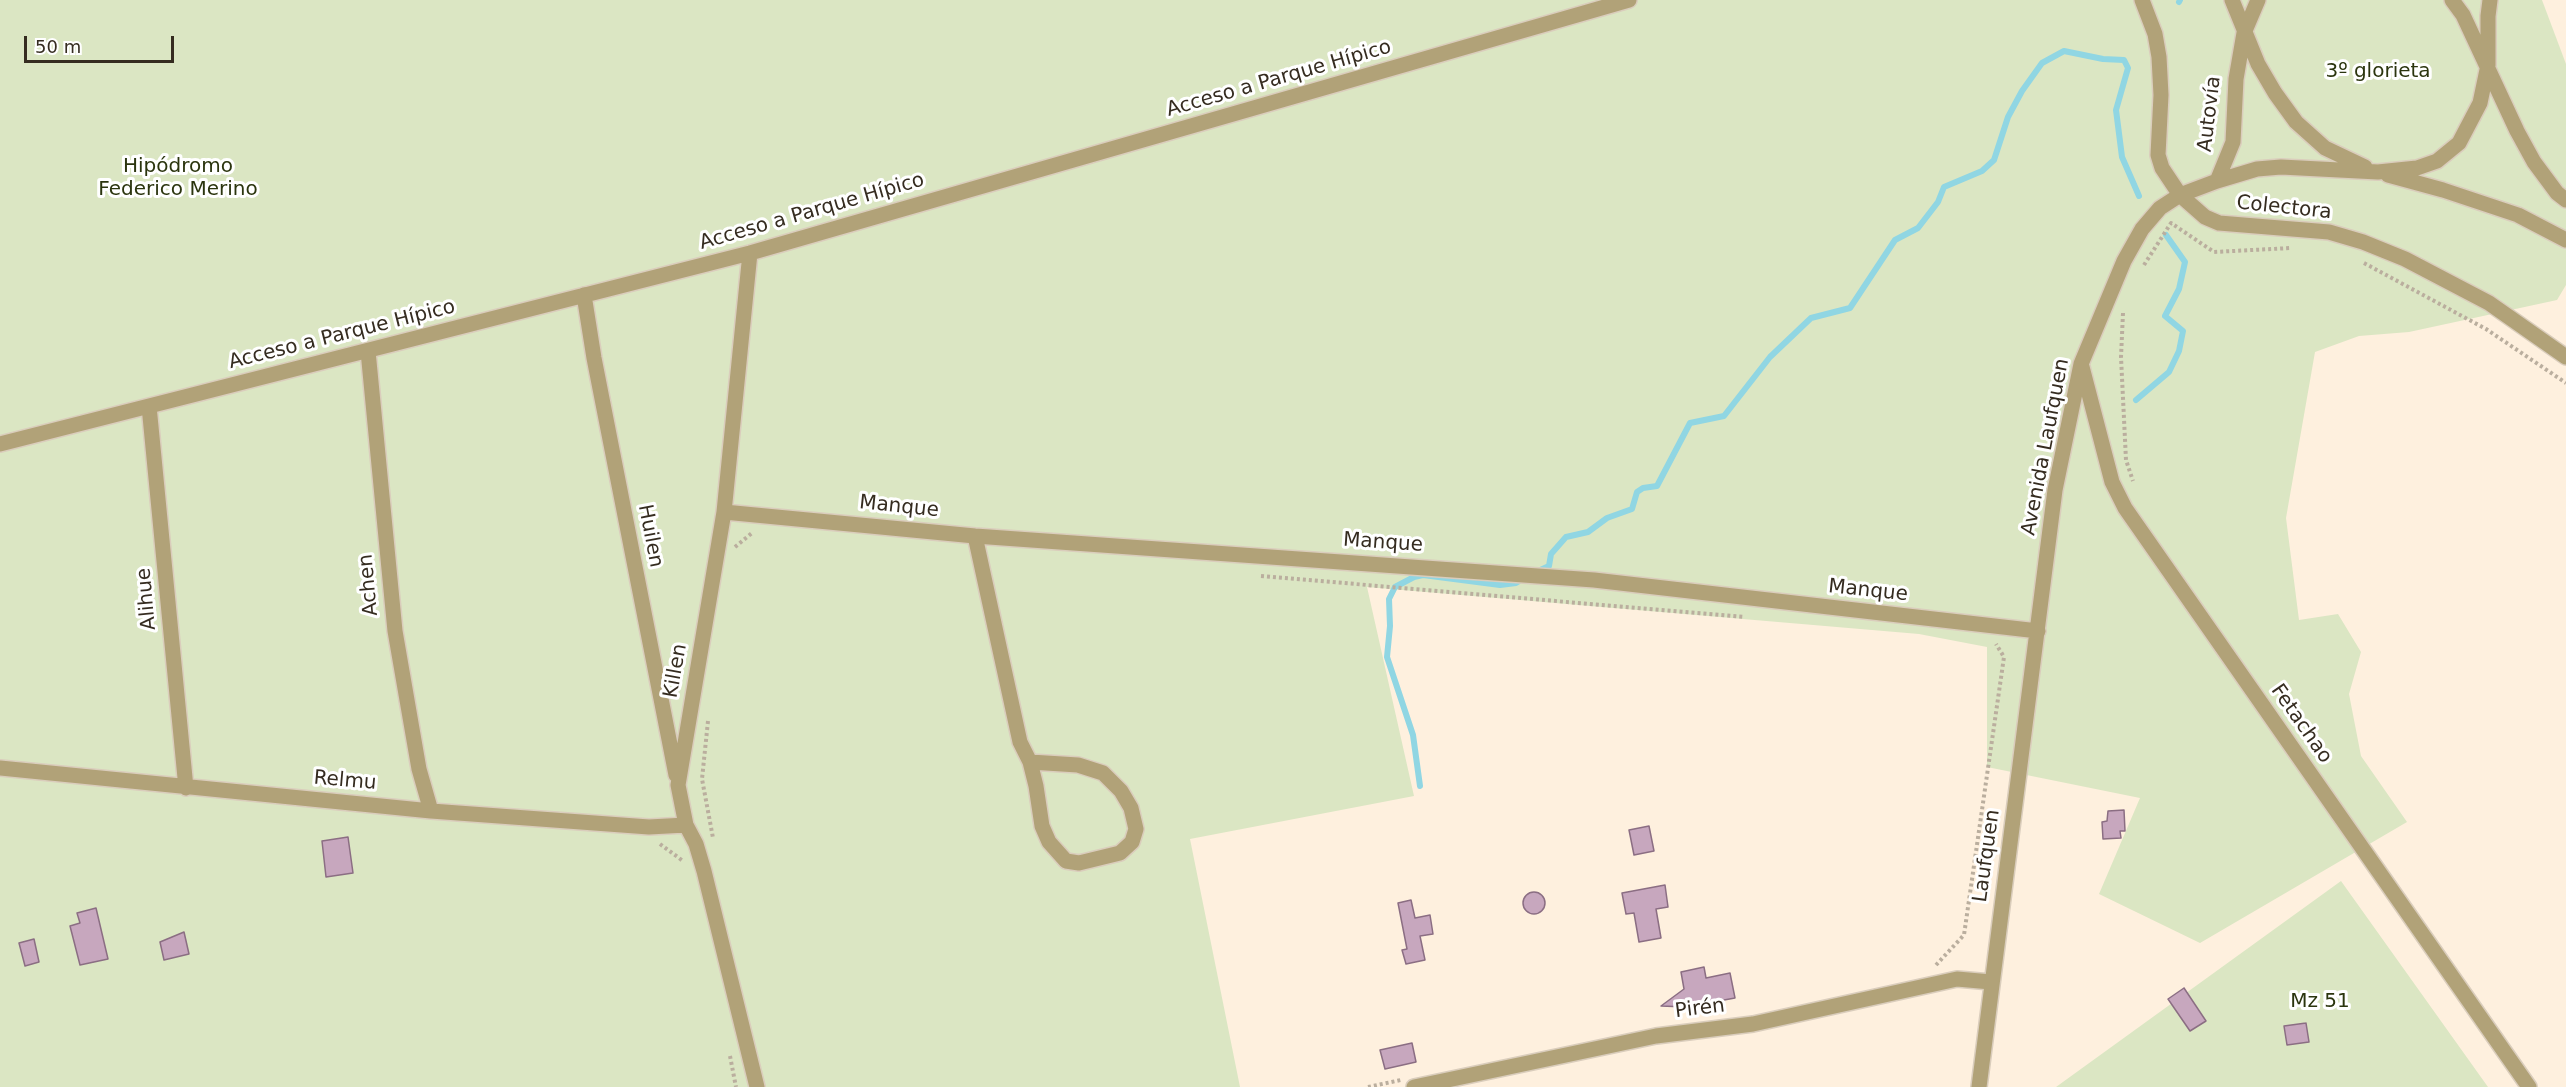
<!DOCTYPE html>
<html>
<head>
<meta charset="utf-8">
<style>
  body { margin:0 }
  #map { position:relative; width:2566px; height:1087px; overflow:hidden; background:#fef0de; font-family:"DejaVu Sans",sans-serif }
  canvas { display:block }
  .scale { position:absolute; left:24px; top:36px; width:150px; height:27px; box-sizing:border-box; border:3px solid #352c20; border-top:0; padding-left:8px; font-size:18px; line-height:21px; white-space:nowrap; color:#352c20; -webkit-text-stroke:4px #fff; paint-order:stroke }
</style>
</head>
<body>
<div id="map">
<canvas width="2566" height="1087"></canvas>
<div class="scale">50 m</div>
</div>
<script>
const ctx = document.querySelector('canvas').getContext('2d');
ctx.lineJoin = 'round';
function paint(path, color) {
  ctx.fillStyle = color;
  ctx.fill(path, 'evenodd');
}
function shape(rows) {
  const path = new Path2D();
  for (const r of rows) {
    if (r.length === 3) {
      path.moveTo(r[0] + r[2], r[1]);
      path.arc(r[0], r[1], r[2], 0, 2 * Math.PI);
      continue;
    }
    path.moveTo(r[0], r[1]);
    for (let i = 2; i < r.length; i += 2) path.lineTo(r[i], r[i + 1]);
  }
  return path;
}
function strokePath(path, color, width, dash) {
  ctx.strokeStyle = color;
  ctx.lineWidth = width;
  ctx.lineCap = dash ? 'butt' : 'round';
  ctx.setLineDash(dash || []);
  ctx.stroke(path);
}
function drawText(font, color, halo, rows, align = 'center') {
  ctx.font = font + ' "DejaVu Sans",sans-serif';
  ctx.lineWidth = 6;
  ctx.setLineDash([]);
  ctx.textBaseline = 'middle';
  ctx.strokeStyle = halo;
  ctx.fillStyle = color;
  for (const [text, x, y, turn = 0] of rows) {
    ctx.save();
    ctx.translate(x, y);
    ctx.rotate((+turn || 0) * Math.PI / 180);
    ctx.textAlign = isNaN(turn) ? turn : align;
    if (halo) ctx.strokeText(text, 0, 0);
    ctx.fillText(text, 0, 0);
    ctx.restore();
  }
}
paint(shape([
  [0,0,2542,0,2566,64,2566,285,2557,300,2409,332,2359,336,2315,352,2286,518,2299,620,2338,614,2361,652,2349,694,2361,756,2407,822,2200,943,2099,894,2140,798,1987,767,1987,647,1919,634,1367,587,1414,796,1190,839,1240,1087,0,1087],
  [2341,881,2488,1087,2056,1087]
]), '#dbe6c3');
strokePath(shape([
  [2179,2,2180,0],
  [2136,400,2169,372,2179,351,2183,331,2165,316,2179,289,2185,262,2166,235],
  [1536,572,1549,566,1551,554,1566,537,1588,532,1607,518,1632,509,1637,492,1643,488,1657,486,1690,423,1724,416,1770,357,1811,318,1850,308,1895,240,1918,228,1938,202,1944,187,1982,171,1994,160,2008,117,2022,91,2042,63,2064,51,2103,59,2124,60,2128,68,2116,110,2122,157,2139,196],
  [1420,786,1413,735,1387,657,1390,626,1389,599,1395,587,1414,577,1423,575,1500,585,1516,583,1524,578]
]), '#90d6e3', 6);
const building = shape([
  [2124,810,2125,831,2120,831,2121,838,2103,839,2102,822,2107,821,2108,811,2124,810],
  [1649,826,1654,851,1634,855,1629,830,1649,826],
  [348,837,353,873,326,877,322,841,348,837],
  [1665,885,1668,907,1656,909,1661,938,1639,942,1634,913,1626,914,1622,893,1665,885],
  [1534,903,11],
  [1411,900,1415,918,1430,915,1433,934,1420,936,1425,960,1406,964,1402,950,1407,949,1398,903,1411,900],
  [96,908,108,959,80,965,70,926,80,923,77,913,96,908],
  [184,932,189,954,164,960,160,942,184,932],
  [34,939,39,962,25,966,19,943,34,939],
  [1704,967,1706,978,1730,973,1735,998,1686,1007,1661,1006,1684,989,1681,972,1704,967],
  [2184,988,2206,1021,2190,1031,2168,999,2184,988],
  [2306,1023,2309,1042,2287,1045,2284,1026,2306,1023],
  [1412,1043,1416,1062,1385,1069,1380,1050,1412,1043]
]);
paint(building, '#c7a7be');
strokePath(building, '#8b6e83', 1.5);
const minor = shape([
  [2142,0,2155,34,2159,57,2161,95,2158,155,2162,168,2180,195,2205,217,2219,223,2329,232,2363,242,2405,259,2489,303,2566,357],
  [2232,0,2258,64,2275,93,2296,122,2325,148,2365,167],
  [2452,0,2463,15,2517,131,2534,162,2557,193,2566,200],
  [2388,175,2443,190,2518,215,2566,240],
  [2217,181,2233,142,2236,79,2244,33,2258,0],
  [750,253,724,512,678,785,686,825,696,844,704,871,757,1087],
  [584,295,594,358,676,775],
  [368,351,395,631,419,769,431,811],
  [2082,367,2112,482,2125,508,2529,1087],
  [149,406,186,788],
  [0,444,750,253,1629,0],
  [724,512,975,536,1594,580,2038,631],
  [975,536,1020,742,1030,762,1036,786,1042,826,1049,842,1066,861,1079,863,1120,853,1132,842,1136,829,1131,808,1121,791,1103,773,1078,765,1030,762],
  [0,768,431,811,649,827,686,825],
  [1414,1087,1656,1036,1753,1024,1957,979,1991,982],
  [1979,1087,2055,490,2081,364,2124,261,2142,229,2160,208,2180,195,2217,181,2257,169,2281,167,2378,172,2417,168,2437,161,2459,143,2480,103,2488,65,2488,16,2490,0]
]);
strokePath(minor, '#dacdbc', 18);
strokePath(shape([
  [2364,263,2486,329,2566,383],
  [2144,265,2171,223,2214,252,2291,248],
  [2123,313,2121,357,2126,460,2133,481],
  [735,547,752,533],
  [1261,576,1744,617],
  [708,721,702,779,713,838],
  [660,844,683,861],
  [1936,965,1964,935,2004,657,1996,644],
  [730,1056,736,1087],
  [1368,1087,1401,1080]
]), '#baae9e', 4, [3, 3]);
strokePath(minor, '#b1a278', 15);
drawText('20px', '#2b350e', '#fff', [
  ["3º glorieta",2378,72],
  ["Hipódromo",178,167],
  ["Federico Merino",178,190],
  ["Mz 51",2320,1002]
]);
drawText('20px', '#352c20', '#fff', [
  ["Acceso a Parque Hípico",1279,79,-16],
  ["Autovía",2210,114,-83],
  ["Colectora",2284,208,6],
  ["Acceso a Parque Hípico",812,212,-16],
  ["Acceso a Parque Hípico",342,335,-14],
  ["Avenida Laufquen",2046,447,-79],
  ["Manque",899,507,6],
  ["Huilen",650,536,79],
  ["Manque",1383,543,4],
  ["Achen",369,585,-95],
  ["Manque",1868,591,6],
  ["Alihue",147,599,-95],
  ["Killen",676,671,-80],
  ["Fetachao",2301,724,55],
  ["Relmu",345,781,5],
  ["Laufquen",1987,856,-82],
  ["Pirén",1700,1009,-7]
]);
</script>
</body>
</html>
